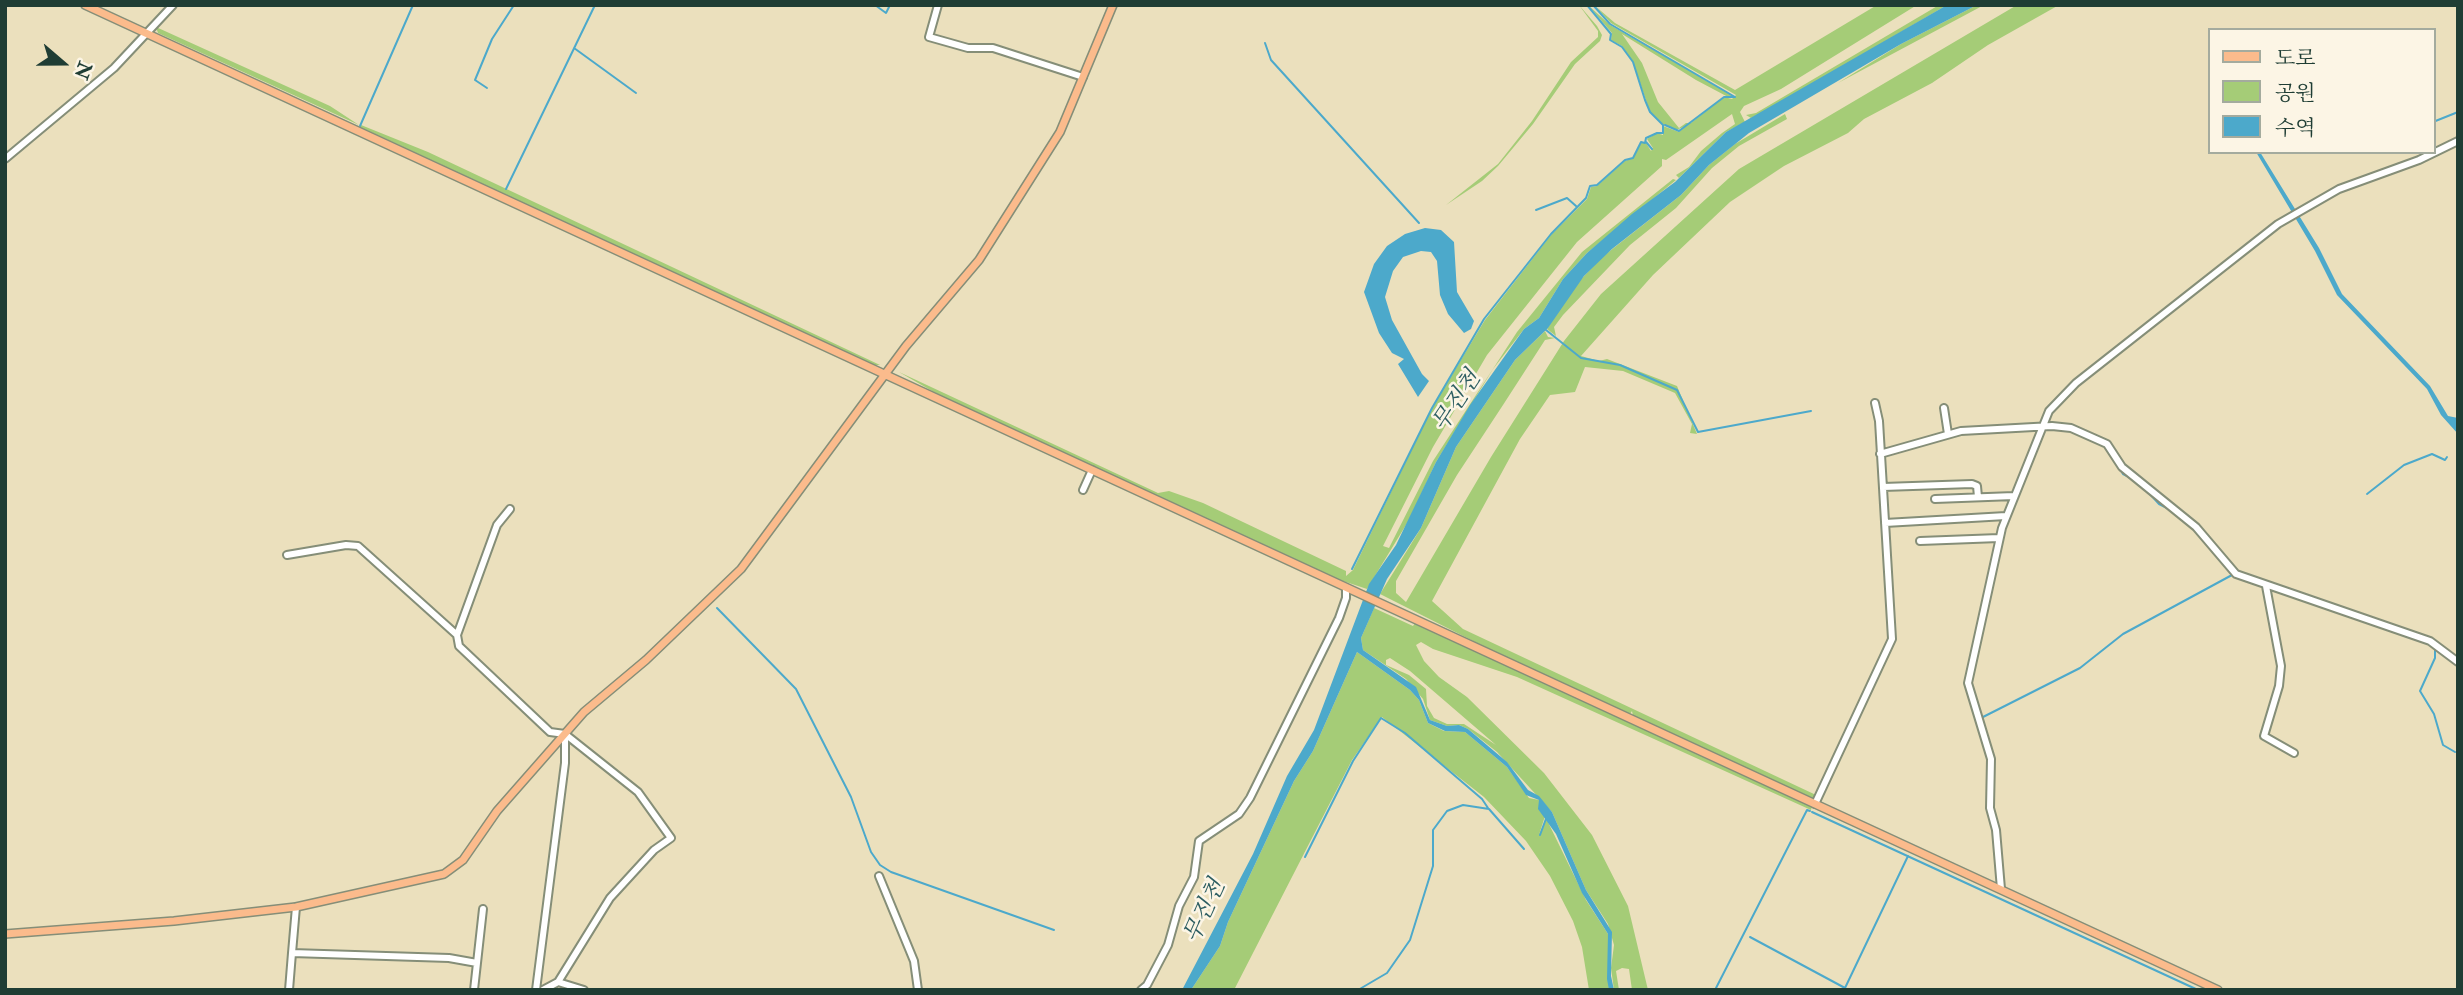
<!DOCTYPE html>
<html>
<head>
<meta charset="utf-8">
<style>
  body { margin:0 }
  #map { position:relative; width:2463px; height:995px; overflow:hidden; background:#ebe0bd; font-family:"IM FELL Double Pica","Noto Serif KR",serif }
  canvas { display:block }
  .frame { position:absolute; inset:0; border:7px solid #1f3d34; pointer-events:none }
  .legend { position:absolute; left:2208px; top:28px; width:228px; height:126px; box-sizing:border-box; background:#fcf5e5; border:2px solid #a4ab9e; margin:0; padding:9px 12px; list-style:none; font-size:21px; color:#1f3d34 }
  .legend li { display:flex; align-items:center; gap:14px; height:35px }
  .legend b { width:35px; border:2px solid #a4ab9e }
  .north { position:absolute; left:28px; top:28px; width:70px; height:70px; -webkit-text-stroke:5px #fcf5e5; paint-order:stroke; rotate:110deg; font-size:19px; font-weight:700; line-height:28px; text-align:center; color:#1f3d34 }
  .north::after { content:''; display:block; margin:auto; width:24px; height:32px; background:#1f3d34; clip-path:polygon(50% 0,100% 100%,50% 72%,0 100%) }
</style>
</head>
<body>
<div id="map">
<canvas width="2463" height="995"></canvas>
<div class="frame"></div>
<ul class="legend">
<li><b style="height:9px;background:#fbbb8c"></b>도로</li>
<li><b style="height:19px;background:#a5cc77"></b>공원</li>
<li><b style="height:19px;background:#4ca9cb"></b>수역</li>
</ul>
<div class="north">N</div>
</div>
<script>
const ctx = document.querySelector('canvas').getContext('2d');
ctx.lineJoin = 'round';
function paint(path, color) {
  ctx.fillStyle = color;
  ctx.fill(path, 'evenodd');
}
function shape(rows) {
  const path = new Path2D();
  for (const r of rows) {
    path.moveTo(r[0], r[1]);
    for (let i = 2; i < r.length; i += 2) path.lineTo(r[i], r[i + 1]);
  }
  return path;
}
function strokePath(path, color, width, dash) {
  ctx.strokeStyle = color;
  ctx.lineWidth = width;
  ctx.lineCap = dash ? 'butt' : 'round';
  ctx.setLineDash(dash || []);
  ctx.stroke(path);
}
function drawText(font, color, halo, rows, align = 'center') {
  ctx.font = font + ' "IM FELL Double Pica","Noto Serif KR",serif';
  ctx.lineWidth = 5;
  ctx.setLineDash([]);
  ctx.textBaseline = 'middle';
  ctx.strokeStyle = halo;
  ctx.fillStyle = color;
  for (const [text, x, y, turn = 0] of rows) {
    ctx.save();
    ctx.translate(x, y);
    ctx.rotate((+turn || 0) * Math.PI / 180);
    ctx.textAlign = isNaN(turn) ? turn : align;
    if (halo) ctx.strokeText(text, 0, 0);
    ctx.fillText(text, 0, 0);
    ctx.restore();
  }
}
paint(shape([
  [1579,5,1597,26,1602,35,1600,41,1575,64,1533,124,1498,166,1482,181,1446,205,1498,164,1532,121,1571,62,1598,37,1598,31],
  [1588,5,1610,25,1734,96,1730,98,1696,80,1622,34,1642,63,1658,102,1679,128,1686,123,1691,123,1724,97,1732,99,1736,95,1611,23,1594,5,1615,23,1735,90,1877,5,1917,5,1781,89,1744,106,1740,112,1745,122,1726,132,1679,178,1676,175,1689,167,1701,151,1722,133,1735,124,1732,114,1666,160,1662,159,1662,166,1577,242,1487,355,1433,447,1383,546,1389,548,1433,461,1517,332,1582,252,1673,179,1676,180,1587,253,1563,279,1539,318,1524,329,1493,369,1436,462,1409,520,1367,589,1331,577,939,395,899,372,1158,493,1169,491,1203,503,1346,571,1346,576,1353,570,1432,408,1485,320,1551,235,1587,199,1591,187,1597,186,1625,161,1633,158,1641,143,1646,143,1651,151,1653,148,1647,139,1657,133,1663,135,1663,126,1679,132,1686,126,1676,130,1664,125,1650,112,1633,62,1622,46,1611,40,1612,33],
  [1939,5,1947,5,1773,107,1751,118,1746,115,1756,113],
  [1977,5,1984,5,1838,83,1901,44],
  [2017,5,2059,5,1988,45,1932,83,1864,119,1848,133,1784,166,1730,202,1653,275,1581,356,1599,361,1607,359,1677,386,1697,434,1690,433,1692,424,1675,393,1623,371,1585,367,1575,392,1550,395,1520,439,1432,601,1463,629,1816,795,1814,799,1633,716,1632,711,1630,714,1493,651,1380,594,1421,528,1456,447,1515,360,1545,331,1548,337,1555,338,1545,340,1503,405,1457,475,1396,581,1396,593,1406,602,1491,457,1564,341,1601,294,1739,169],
  [156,27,330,106,359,125,158,33],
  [1785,114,1787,119,1739,146,1712,168,1676,208,1630,245,1563,315,1554,327,1556,336,1547,329,1573,288,1601,258,1681,195,1709,165,1735,144],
  [361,125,428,152,880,365,874,365,360,127],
  [1374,608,1413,626,1415,623,1812,806,1811,810,1517,677,1433,649,1421,642,1416,645,1424,661,1439,677,1467,697,1544,773,1592,835,1628,906,1648,990,1632,990,1629,969,1622,968,1616,971,1619,990,1614,990,1611,968,1614,945,1608,924,1586,890,1552,812,1497,752,1468,729,1459,725,1447,726,1430,720,1423,699,1406,679,1363,650,1361,638],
  [1390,658,1410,671,1496,745,1464,724,1447,724,1434,718,1427,706,1426,689,1409,675,1386,665,1386,660],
  [1357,652,1410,690,1419,700,1428,723,1444,731,1465,732,1507,767,1529,798,1539,800,1539,809,1545,816,1539,835,1546,818,1586,900,1608,934,1609,990,1589,990,1582,947,1573,921,1550,876,1526,841,1484,797,1382,717,1352,760,1234,990,1191,990,1220,946,1228,922,1294,781,1313,751]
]), '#a5cc77');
paint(shape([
  [1947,5,1977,5,1901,44,1749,133,1709,165,1681,195,1612,249,1584,276,1548,328,1515,360,1456,447,1421,528,1387,579,1361,638,1363,650,1416,687,1430,720,1447,726,1459,725,1468,729,1507,762,1528,790,1539,796,1552,812,1586,890,1612,932,1611,976,1614,990,1609,990,1607,979,1608,934,1582,893,1556,834,1538,809,1539,800,1526,795,1507,767,1465,732,1445,731,1428,723,1419,700,1410,690,1357,652,1313,751,1294,781,1228,922,1220,946,1191,990,1182,990,1253,854,1287,776,1314,730,1369,584,1396,545,1436,462,1470,405,1524,329,1539,318,1563,279,1587,253,1632,214,1675,182,1726,132],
  [2256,152,2260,152,2319,248,2342,294,2430,386,2448,416,2458,418,2458,434,2441,415,2427,389,2337,295,2315,251],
  [1425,228,1441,230,1454,242,1457,292,1474,321,1471,329,1464,333,1448,314,1440,295,1437,261,1431,252,1421,251,1403,257,1393,271,1385,297,1392,320,1422,374,1429,381,1418,397,1398,364,1404,359,1392,353,1379,333,1364,292,1374,264,1387,246,1405,234]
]), '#4ca9cb');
strokePath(shape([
  [875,5,886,13,890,5],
  [1593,5,1610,24,1735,97],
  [1265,43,1271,60,1419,223],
  [574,48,636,93],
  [487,88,475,80,492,39,514,5],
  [2433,122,2458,112],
  [1665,125,1679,131,1724,97,1734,97],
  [360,126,413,5],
  [1646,142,1652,149],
  [506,189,595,5],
  [1536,210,1567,198,1576,206],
  [1546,330,1581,358,1620,365,1677,390,1698,432,1811,411],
  [2119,467,2123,474,2133,479],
  [2149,493,2159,504,2169,509],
  [2367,494,2404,465,2432,454,2445,460,2447,457],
  [1352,569,1432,408,1484,319,1551,234,1586,198,1590,186,1597,185,1625,160,1633,158,1641,142,1645,143,1646,138,1657,133,1663,133,1663,125,1650,112,1645,100,1633,62,1622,47,1610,40,1611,34,1587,5],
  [2248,581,2259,585],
  [2268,588,2355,618],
  [717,608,796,689,851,797,871,852,880,865,891,872,1054,930],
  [2390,630,2408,637],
  [2435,648,2435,658,2420,691,2434,714,2443,745,2455,752],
  [1983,717,2080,668,2123,634,2232,575],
  [1812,812,2198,990],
  [1540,835,1547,816],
  [1305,857,1353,761,1381,718,1405,733,1482,799,1488,808],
  [1750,937,1845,988,1908,856],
  [1358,990,1387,973,1410,940,1433,866,1433,830,1447,811,1463,805,1489,809,1524,849],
  [1715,990,1807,810,1810,811]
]), '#4ca9cb', 2);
const minor = shape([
  [938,5,929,37,968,48,993,48,1083,77],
  [5,159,114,68,173,5],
  [1944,408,1948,434],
  [1880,454,1961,431,2052,426,2071,428,2107,444,2122,467,2196,527,2236,574,2430,641,2458,662],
  [1883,487,1972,484,1977,486,1978,497],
  [1083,490,1092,470],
  [1935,499,2014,496],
  [510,509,497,525,457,635,459,646,550,732,565,734,638,792,671,838,654,850,610,898,558,982],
  [1885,523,2006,516],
  [1920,541,1999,538],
  [287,555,346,545,358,546,457,635],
  [2266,586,2281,666,2279,686,2264,736,2294,753],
  [1815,804,1892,639,1879,421,1875,403],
  [879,876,914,961,918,990],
  [2001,889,1996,830,1990,808,1991,759,1968,683,2002,528,2049,411,2076,383,2278,224,2339,189,2419,160,2458,141],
  [292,953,296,907],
  [289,990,292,953,449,958,477,963],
  [474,990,483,909],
  [536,990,565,763,565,734],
  [543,990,558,982,584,990],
  [1141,990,1147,985,1168,945,1179,906,1194,877,1199,841,1239,814,1250,798,1339,618,1346,598,1346,588]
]);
const major = shape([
  [85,5,2218,990],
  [5,934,174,921,296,907,444,874,463,860,497,811,584,712,646,660,741,569,906,346,979,260,1060,132,1113,5]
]);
strokePath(minor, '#858e78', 10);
strokePath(major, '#858e78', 10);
strokePath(minor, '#fff', 6);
strokePath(major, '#fbbb8c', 7);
drawText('italic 23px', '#2c5d61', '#fcf5e5', [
  ["무진천",1458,402,-56],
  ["무진천",1206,912,-65]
]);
</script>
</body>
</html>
